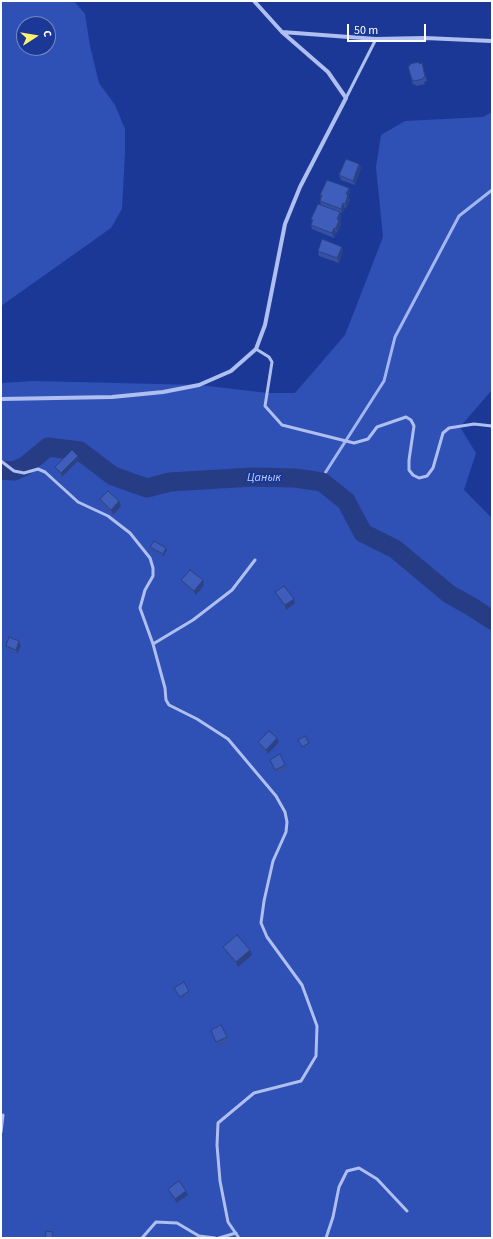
<!DOCTYPE html>
<html>
<head>
<meta charset="utf-8">
<style>
  body { margin:0 }
  #map { position:relative; width:493px; height:1239px; overflow:hidden; background:#1b3897; font-family:"Source Sans 3",sans-serif }
  canvas { display:block }
  .frame { position:absolute; inset:0; border:2px solid #fff; pointer-events:none }
  .north { position:absolute; left:16px; top:16px; width:40px; height:40px; box-sizing:border-box; background:#1b3897; border:1px solid #7688c1; border-radius:50%; rotate:78deg; font-size:11px; font-weight:700; line-height:16px; text-align:center; color:#fff }
  .north::after { content:''; display:block; margin:auto; width:14px; height:18px; background:#fff26e; clip-path:polygon(50% 0,100% 100%,50% 72%,0 100%) }
  .scale { position:absolute; left:347px; top:24px; width:79px; height:18px; box-sizing:border-box; border:2px solid #fff; border-top:0; padding-left:5px; font-size:12px; line-height:14px; white-space:nowrap; color:#fff; -webkit-text-stroke:3px #1b3897; paint-order:stroke }
</style>
</head>
<body>
<div id="map">
<canvas width="493" height="1239"></canvas>
<div class="frame"></div>
<div class="north">С</div>
<div class="scale">50 m</div>
</div>
<script>
const ctx = document.querySelector('canvas').getContext('2d');
ctx.lineJoin = 'round';
function paint(path, color) {
  ctx.fillStyle = color;
  ctx.fill(path, 'evenodd');
}
function shape(rows) {
  const path = new Path2D();
  for (const r of rows) {
    path.moveTo(r[0], r[1]);
    for (let i = 2; i < r.length; i += 2) path.lineTo(r[i], r[i + 1]);
  }
  return path;
}
function strokePath(path, color, width, dash) {
  ctx.strokeStyle = color;
  ctx.lineWidth = width;
  ctx.lineCap = dash ? 'butt' : 'round';
  ctx.setLineDash(dash || []);
  ctx.stroke(path);
}
function drawText(font, color, halo, rows, align = 'center') {
  ctx.font = font + ' "Source Sans 3",sans-serif';
  ctx.lineWidth = 4;
  ctx.setLineDash([]);
  ctx.textBaseline = 'middle';
  ctx.strokeStyle = halo;
  ctx.fillStyle = color;
  for (const [text, x, y, turn = 0] of rows) {
    ctx.save();
    ctx.translate(x, y);
    ctx.rotate((+turn || 0) * Math.PI / 180);
    ctx.textAlign = isNaN(turn) ? turn : align;
    if (halo) ctx.strokeText(text, 0, 0);
    ctx.fillText(text, 0, 0);
    ctx.restore();
  }
}
paint(shape([
  [1,1,74,1,85,14,90,46,99,83,115,105,125,129,125,153,122,209,111,228,1,306],
  [24,24,48,24,48,48,24,48],
  [492,112,492,390,460,427,476,453,464,490,492,518,492,1238,1,1238,1,383,34,381,199,385,268,393,295,393,345,335,383,237,376,167,381,135,405,121,483,117]
]), '#2f50b4');
strokePath(shape([
  [320,481,384,381,395,337,459,216,492,190]
]), '#a2b7f2', 3);
strokePath(shape([
  [1,470,14,471,25,466,48,447,80,451,113,476,147,488,170,482,253,477,295,478,322,482,346,501,363,533,395,549,449,594,472,607,492,620]
]), '#263c85', 19);
strokePath(shape([
  [346,98,376,39],
  [256,349,269,357,272,362,265,406,282,425,354,443,368,439,377,427,406,417,411,420,414,426,409,460,409,470,413,475,419,478,427,476,433,468,443,433,449,428,474,424,492,426],
  [1,461,14,471,24,473,38,469,45,472,78,502,108,516,130,533,150,558,153,568,153,576,145,590,140,608,153,644,165,688,166,700,169,705,197,719,228,739,276,796,285,812,287,822,286,832,273,861,264,901,261,923,267,937,302,985,317,1026,316,1056,301,1081,254,1093,218,1123,217,1145,220,1181,228,1222,239,1238],
  [153,644,193,620,232,590,255,560],
  [1,1132,3,1115],
  [142,1238,156,1222,177,1223,199,1236,215,1238],
  [219,1238,236,1233],
  [326,1238,333,1217,339,1187,347,1171,359,1168,377,1179,407,1211]
]), '#afbff0', 3);
strokePath(shape([
  [254,1,282,32,376,39,425,38,492,41],
  [1,399,112,397,163,392,199,385,231,371,256,349,265,325,285,224,300,187,346,98,328,72,282,32]
]), '#afbff0', 4);
paint(shape([
  [422,63,427,81,424,82,425,84,416,86,415,84,413,85,412,80,419,64],
  [359,164,361,168,355,185,341,180,339,175],
  [349,188,350,192,348,197,350,200,346,208,345,208,342,213,321,205,320,201,321,197,320,195],
  [340,212,341,217,340,221,341,224,337,233,336,232,334,238,312,229,311,225,312,221,311,219],
  [342,247,343,251,339,263,319,256,318,251],
  [78,456,79,460,62,477,57,471,55,467],
  [100,499,121,506,113,515,101,504],
  [150,547,167,550,163,557,151,550],
  [181,580,204,585,196,595,183,585],
  [275,592,294,599,295,603,286,610,277,597],
  [6,646,21,646,17,654,7,650],
  [277,738,279,742,268,754,260,747,258,742],
  [298,740,309,743,310,745,303,749],
  [270,760,285,765,287,769,277,774],
  [223,947,252,955,238,967,225,951],
  [174,988,189,991,190,994,181,999],
  [211,1030,227,1037,228,1042,218,1046],
  [168,1189,188,1195,176,1203,170,1194]
]), '#3651a2');
paint(shape([
  [359,164,361,168,355,185,353,181],
  [349,188,350,192,348,197,350,200,346,208,345,204,346,194],
  [343,203,345,208,342,213,341,209],
  [340,212,341,217,340,221,341,224,337,233,336,228,337,219],
  [334,228,336,232,334,238,332,233],
  [342,247,343,251,339,263,337,258],
  [78,456,79,460,62,477,61,473],
  [119,501,121,506,113,515,111,510],
  [166,548,167,550,163,557,163,554],
  [203,580,204,585,196,595,194,591],
  [294,599,295,603,286,610,285,605],
  [19,641,21,646,17,654,16,650],
  [277,738,279,742,268,754,266,750],
  [250,950,252,955,238,967,236,962],
  [186,1191,188,1195,176,1203,175,1199]
]), '#2c4284');
const building = shape([
  [419,62,419,64,422,63,425,77,423,78,423,79,414,81,414,80,412,80,408,66,410,66,410,64,419,62],
  [346,159,359,164,353,181,339,175,346,159],
  [327,180,349,188,346,194,348,195,345,204,343,203,341,209,320,201,322,195,320,195,327,180],
  [318,204,340,212,337,219,339,220,336,228,334,228,332,233,311,225,313,220,311,219,318,204],
  [322,239,342,247,337,258,318,251,322,239],
  [72,450,78,456,61,473,55,467,72,450],
  [108,491,119,501,111,510,100,499,108,491],
  [154,541,166,548,163,554,150,547,154,541],
  [190,570,203,580,194,591,181,580,190,570],
  [284,586,294,599,285,605,275,592,284,586],
  [9,637,19,641,16,650,6,646,9,637],
  [269,731,277,738,266,750,258,742,269,731],
  [305,736,309,743,302,747,298,740,305,736],
  [280,754,285,765,275,770,270,760,280,754],
  [237,935,250,950,236,962,223,947,237,935],
  [184,982,189,991,180,997,174,988,184,982],
  [221,1025,227,1037,216,1042,211,1030,221,1025],
  [179,1181,186,1191,175,1199,168,1189,179,1181],
  [46,1231,53,1232,52,1238,45,1238,46,1231]
]);
paint(building, '#3f5ebc');
strokePath(building, '#2c4284', 1);
drawText('italic 12px', '#bbcbf7', '#1b3897', [
  ["Цанык",264,478]
]);
</script>
</body>
</html>
